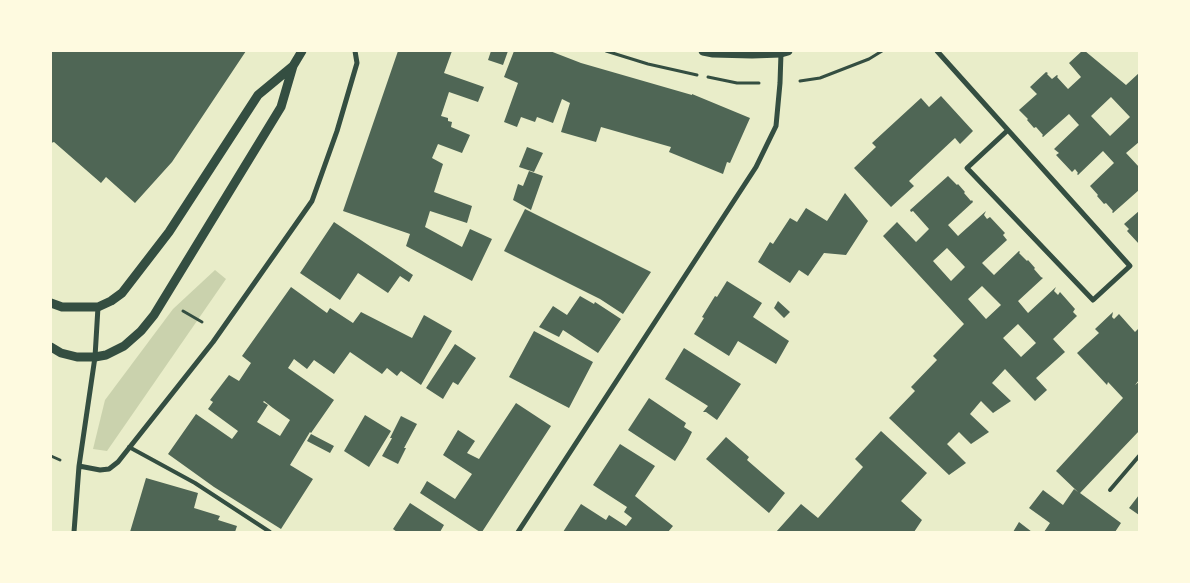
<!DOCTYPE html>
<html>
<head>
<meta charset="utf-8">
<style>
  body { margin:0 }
  #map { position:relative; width:1190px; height:583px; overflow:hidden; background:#e9edc9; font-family:Cabin,sans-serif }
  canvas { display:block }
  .frame { position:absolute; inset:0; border:52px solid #fefae0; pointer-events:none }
</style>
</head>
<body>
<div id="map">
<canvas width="1190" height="583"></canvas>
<div class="frame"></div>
</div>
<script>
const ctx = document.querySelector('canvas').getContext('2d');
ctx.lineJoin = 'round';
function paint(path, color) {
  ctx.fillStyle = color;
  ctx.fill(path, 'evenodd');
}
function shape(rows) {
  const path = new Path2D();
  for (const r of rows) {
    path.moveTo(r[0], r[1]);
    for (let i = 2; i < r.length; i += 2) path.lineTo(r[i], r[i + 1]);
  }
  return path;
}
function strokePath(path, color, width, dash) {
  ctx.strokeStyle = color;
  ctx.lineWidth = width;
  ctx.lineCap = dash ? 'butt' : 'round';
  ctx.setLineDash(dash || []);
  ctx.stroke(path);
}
paint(shape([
  [215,270,226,279,107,451,93,449,105,400,173,309]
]), '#cad2ad');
paint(shape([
  [51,51,246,51,172,162,135,203,106,177,101,183,54,142,51,143],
  [398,51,452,51,444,73,484,87,478,102,449,92,441,116,448,118,448,121,452,122,451,127,470,135,462,153,438,144,432,158,443,164,434,192,472,206,467,223,430,211,425,227,462,247,470,229,492,239,472,281,406,246,410,234,343,211],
  [491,51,508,51,503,65,488,60],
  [514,51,550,51,581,63,692,95,692,94,750,118,730,163,727,162,723,174,669,152,671,147,601,127,596,142,561,132,570,103,562,99,553,123,537,117,535,122,521,117,517,127,504,122,518,83,504,77],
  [1082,51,1085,51,1126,85,1139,73,1139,142,1126,153,1139,167,1139,190,1113,213,1112,212,1113,211,1106,203,1104,204,1097,196,1098,195,1090,186,1114,163,1103,151,1078,175,1077,174,1078,173,1075,169,1072,172,1056,155,1059,153,1054,149,1079,125,1069,114,1043,137,1042,136,1043,135,1036,127,1034,128,1027,120,1028,119,1019,110,1037,94,1030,87,1046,72,1048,73,1047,74,1052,79,1057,75,1058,76,1057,77,1068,89,1081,77,1069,63],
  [1111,97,1130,117,1110,136,1091,116],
  [941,96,973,131,960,144,955,138,909,181,914,186,891,207,854,168,876,147,872,143,921,98,929,107],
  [527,147,543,153,534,172,519,167],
  [529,171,543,176,531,210,513,200,518,184,523,186],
  [948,176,957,185,958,184,965,192,964,193,971,201,972,200,973,202,948,225,958,236,986,211,984,215,987,219,990,217,1005,233,1003,235,1007,240,982,263,994,275,1019,251,1020,252,1019,253,1027,261,1028,260,1035,268,1034,269,1041,277,1043,278,1018,301,1028,313,1056,287,1054,291,1058,295,1060,292,1075,309,1073,312,1077,316,1053,339,1065,352,1036,378,1047,390,1035,401,1005,369,992,383,1011,401,993,413,981,401,970,414,989,432,971,444,959,432,947,444,966,463,949,475,889,418,915,391,911,387,937,360,933,356,964,324,883,236,897,222,916,242,929,229,913,211,911,212,910,210],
  [947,248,965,267,951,281,933,261],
  [982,286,1001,305,986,319,968,299],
  [1018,324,1036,343,1021,357,1003,338],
  [845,193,868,221,846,255,824,253,808,276,799,270,790,283,758,262,770,242,773,244,790,218,797,222,806,208,827,221],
  [525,209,651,272,623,314,600,299,504,251],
  [1139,211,1139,244,1127,231,1129,229,1124,224],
  [334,222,413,275,409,282,400,276,388,293,358,273,340,300,300,273],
  [727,281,762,303,753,317,789,341,776,364,738,341,729,356,694,334,704,318,702,317,715,296,717,297],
  [291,287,327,313,330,308,353,323,361,312,412,338,424,315,452,331,421,385,401,371,397,376,387,368,382,374,350,352,334,374,314,360,307,369,294,359,288,368,334,400,311,433,310,432,290,465,313,479,281,529,214,487,168,454,196,414,232,439,238,431,208,409,213,402,210,400,229,375,239,381,251,363,242,356],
  [264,401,273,408,290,420,280,436,257,422,268,405,263,402],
  [580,296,594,304,595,302,621,319,598,353,563,330,559,337,539,327,553,306,567,315],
  [778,301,790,312,784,318,774,308],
  [1113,312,1112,317,1114,319,1119,314,1135,332,1139,328,1139,380,1135,385,1139,382,1139,431,1080,493,1121,523,1115,532,1044,532,1050,523,1029,508,1043,490,1063,505,1074,489,1078,492,1056,471,1123,398,1108,382,1107,385,1077,353,1099,333,1095,329],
  [534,331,593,362,569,408,509,377],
  [455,344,476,358,458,385,453,382,443,399,426,388],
  [684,348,741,384,717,420,706,412,703,412,708,406,665,379],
  [649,398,686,423,684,427,692,432,687,442,675,461,628,430],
  [516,403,551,426,482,532,480,532,420,493,427,481,455,499,472,474,443,455,458,430,475,441,467,453,479,459],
  [365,415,391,431,369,467,344,451],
  [401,416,417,424,404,448,406,448,398,464,382,456,391,440,392,438,390,438],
  [881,431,927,473,901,501,922,520,914,532,776,532,801,504,818,518,863,467,855,459],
  [311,434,334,446,330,453,307,441],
  [726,437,749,457,747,460,785,493,769,513,706,459],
  [620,444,655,466,635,496,673,526,668,532,563,532,581,504,606,520,609,515,626,526,632,518,624,512,627,507,593,485],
  [146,478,198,493,194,508,220,516,218,520,237,526,235,532,130,532],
  [1139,495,1139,515,1129,508],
  [410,503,444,525,440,532,397,532,393,529],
  [1019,522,1032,532,1013,532]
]), '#4f6655');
strokePath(shape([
  [606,51,648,64,697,75],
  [708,77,737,83,759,83],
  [800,81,820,78,869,59,882,51],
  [183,311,202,322],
  [51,456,60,460]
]), '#344e41', 3);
strokePath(shape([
  [129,447,195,483,270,532],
  [1110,490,1139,456]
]), '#344e41', 4);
strokePath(shape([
  [937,51,1130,266,1093,300,967,168,1008,130],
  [79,466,100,470,109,469,118,462,213,342,312,201,337,131,357,63,355,51],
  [74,532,79,466,95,357,98,307],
  [518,532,756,167,776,126,780,83,781,53]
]), '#344e41', 5);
strokePath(shape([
  [703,51,713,53,752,54,781,53,788,51],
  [51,303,62,307,98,307,111,301,122,293,169,232,258,95,293,66],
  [51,347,61,353,77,357,95,357,106,355,124,346,141,331,154,315,281,107,293,66,302,51]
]), '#344e41', 9);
</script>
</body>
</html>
